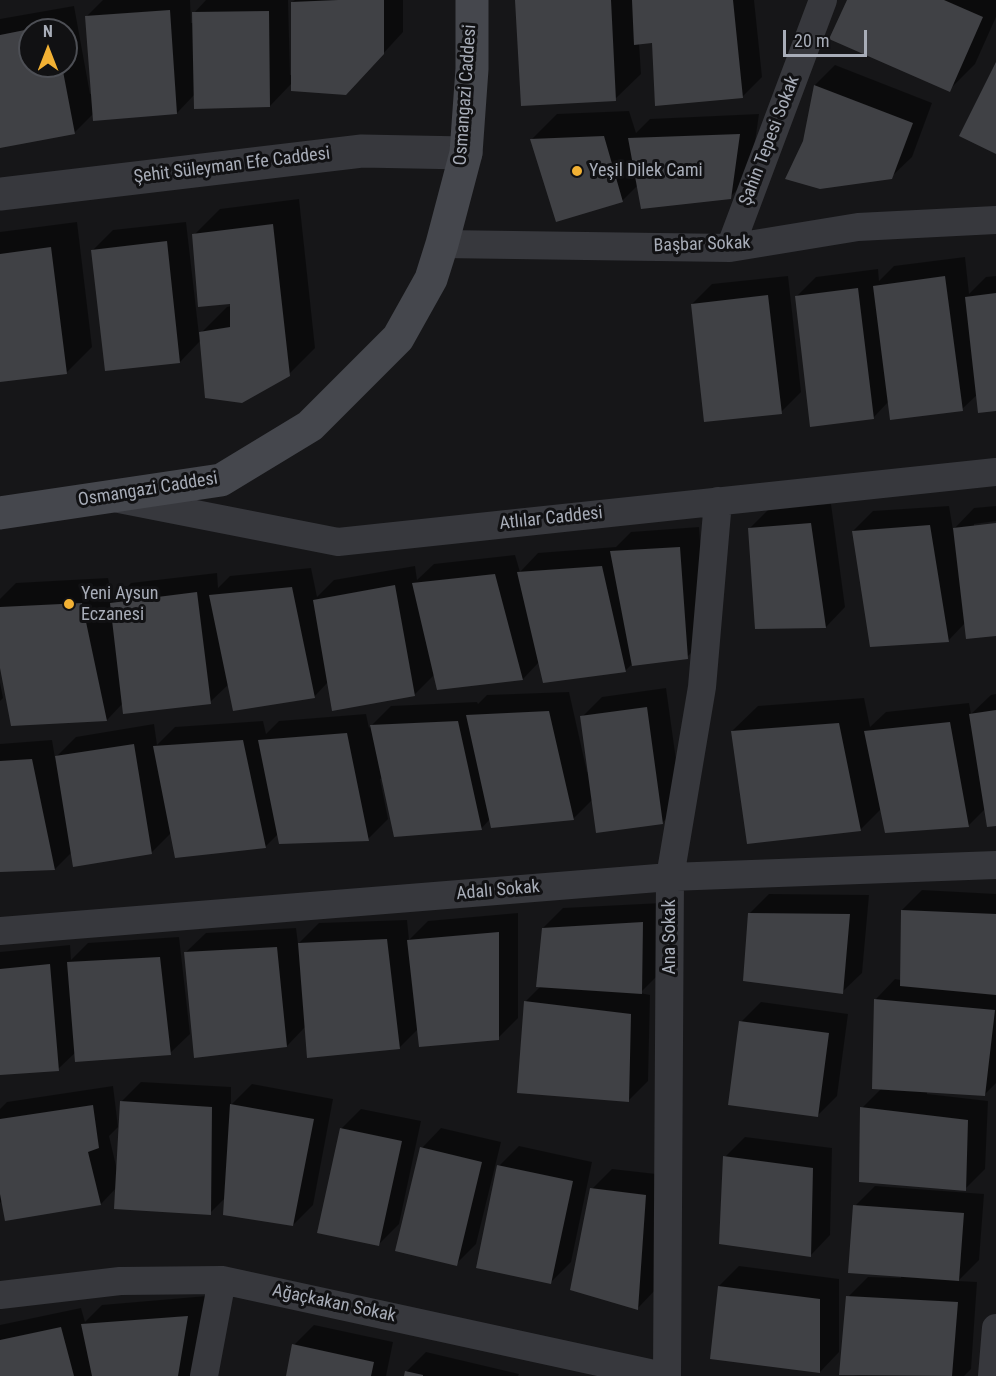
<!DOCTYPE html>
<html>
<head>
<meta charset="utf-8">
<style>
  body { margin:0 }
  #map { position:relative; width:996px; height:1376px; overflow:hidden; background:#161618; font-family:"Roboto Condensed",sans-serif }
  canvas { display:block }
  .north { position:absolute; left:18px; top:18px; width:60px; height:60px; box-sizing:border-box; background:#111113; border:2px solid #4d4f55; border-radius:50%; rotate:0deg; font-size:16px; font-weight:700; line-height:24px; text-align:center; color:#a8adb8 }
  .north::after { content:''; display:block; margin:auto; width:21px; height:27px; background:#f2b134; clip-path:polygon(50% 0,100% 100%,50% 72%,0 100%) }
  .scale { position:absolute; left:783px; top:30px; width:84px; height:27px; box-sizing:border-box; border:3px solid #a8adb8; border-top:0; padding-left:8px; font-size:18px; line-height:21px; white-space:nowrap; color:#a8adb8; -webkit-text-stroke:4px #111113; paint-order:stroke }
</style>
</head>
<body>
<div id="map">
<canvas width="996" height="1376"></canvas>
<div class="north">N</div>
<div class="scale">20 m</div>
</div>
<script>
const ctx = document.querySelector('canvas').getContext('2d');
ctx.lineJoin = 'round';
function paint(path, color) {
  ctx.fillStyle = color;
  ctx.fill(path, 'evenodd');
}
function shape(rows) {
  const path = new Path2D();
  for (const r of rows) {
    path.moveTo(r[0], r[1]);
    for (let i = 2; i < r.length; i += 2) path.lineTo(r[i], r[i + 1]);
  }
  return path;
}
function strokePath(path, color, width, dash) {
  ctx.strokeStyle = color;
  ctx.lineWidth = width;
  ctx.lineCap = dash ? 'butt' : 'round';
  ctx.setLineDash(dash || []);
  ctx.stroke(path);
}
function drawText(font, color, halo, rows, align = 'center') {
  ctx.font = font + ' "Roboto Condensed",sans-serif';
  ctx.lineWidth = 6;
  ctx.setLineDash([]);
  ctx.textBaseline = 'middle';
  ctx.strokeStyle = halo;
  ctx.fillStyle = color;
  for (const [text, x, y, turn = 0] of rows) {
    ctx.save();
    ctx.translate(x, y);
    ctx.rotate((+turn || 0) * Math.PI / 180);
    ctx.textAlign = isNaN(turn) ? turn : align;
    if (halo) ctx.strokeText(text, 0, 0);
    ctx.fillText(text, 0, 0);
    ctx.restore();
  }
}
paint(shape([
  [103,0,190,0,191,23,194,23,194,13,206,0,288,0,290,75,292,75,292,2,295,0,403,0,403,32,346,94,292,83,270,106,195,94,177,113,94,113,74,133,0,147,0,19,74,6,90,94,92,94,87,16],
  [30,30,66,30,66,66,30,66],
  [517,0,754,0,762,77,742,97,653,42,639,43,641,74,615,99],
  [848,0,996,0,996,17,975,64,949,90],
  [835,65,932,103,912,157,891,177,805,142,815,85],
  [629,111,636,133,650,119,759,114,750,177,730,197,638,185,622,201,531,140,557,114],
  [299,199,315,348,289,374,201,340,180,362,93,250,113,230,186,222,199,335,227,307,231,306,231,302,194,235,220,209],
  [77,222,92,347,66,373,0,381,0,232],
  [965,257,969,294,986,277,996,276,996,410,978,394,962,409,889,401,873,418,796,297,816,277,878,269,879,281,894,266],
  [788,276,801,392,781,412,692,304,712,284],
  [831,504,845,607,826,627,750,528,770,508],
  [949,506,953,530,974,508,996,506,996,521,974,524,974,527,996,524,996,634,965,623,948,641,853,531,873,511],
  [699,527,707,637,687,657,631,665,625,671,539,662,523,679,439,688,435,674,414,695,328,682,314,697,229,684,210,702,123,703,107,720,0,660,0,599,16,583,108,578,113,602,131,583,217,573,218,588,230,576,311,568,317,597,334,580,415,566,417,580,434,564,515,555,520,572,538,553,616,547,631,532],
  [0,683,3,698,0,701],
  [666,688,682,803,662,823,593,799,573,819,490,819,481,829,383,778,380,779,388,819,368,839,278,834,265,847,172,832,151,853,72,852,55,869,0,871,0,744,52,740,55,758,76,737,154,724,157,745,175,727,263,721,266,734,279,721,366,714,369,728,391,706,477,702,478,704,487,695,569,692,587,772,589,772,582,717,602,697],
  [996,694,996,825,985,809,968,826,882,808,860,830,732,731,758,706,864,698,870,727,886,712,969,703,971,714,991,695],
  [922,890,996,894,996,1083,984,1095,927,1091,927,1094,988,1101,985,1169,965,1189,862,1108,882,1088,876,999,895,979,901,980,902,910],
  [769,894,869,895,862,973,842,992,749,914],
  [662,903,661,972,640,993,650,995,648,1081,628,1101,526,1001,542,985,543,928,563,908],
  [518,913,518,1018,498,1038,418,1029,399,1048,306,1026,287,1046,186,952,206,933,296,928,298,944,319,923,407,920,409,940,428,921],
  [179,937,190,1034,170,1053,76,1052,58,1069,0,1074,0,952,70,945,71,960,88,943],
  [761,1002,848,1014,837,1096,817,1116,741,1022],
  [141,1082,231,1087,231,1105,252,1084,333,1099,313,1205,293,1225,226,1197,210,1213,117,1187,101,1204,3,1200,0,1203,0,1109,7,1102,113,1086,118,1127,109,1136,117,1170,121,1102],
  [361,1109,421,1121,399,1224,379,1244,341,1129],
  [441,1128,501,1142,476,1244,456,1264,422,1148],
  [745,1137,832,1148,830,1235,811,1255,725,1157],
  [519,1146,592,1162,571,1262,551,1282,499,1166],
  [612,1169,665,1175,657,1288,638,1308,592,1189],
  [875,1186,984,1194,979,1260,958,1281,977,1282,971,1369,964,1376,859,1376,840,1373,848,1297,868,1277,901,1278,901,1276,855,1206],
  [739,1266,839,1279,839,1352,820,1372,719,1286],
  [207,1296,193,1376,0,1376,0,1325,81,1308,85,1322,102,1305],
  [314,1325,393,1342,386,1376,287,1376,294,1345],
  [426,1352,519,1374,518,1376,405,1376,406,1372]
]), '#0007');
paint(shape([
  [338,0,384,0,384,54,346,95,291,91,291,2],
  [515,0,611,0,616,101,521,106],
  [632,0,733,0,743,98,655,106,652,43,634,45],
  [847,0,944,0,983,17,950,92,829,39],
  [170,10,177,114,93,121,85,16],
  [269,11,270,107,194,109,192,12],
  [54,25,55,30,32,30,31,29],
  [30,29,30,66,62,66,75,134,0,148,0,35],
  [996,62,996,154,959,136],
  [814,85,913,123,892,179,820,189,785,179,803,141],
  [740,134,731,199,641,209,628,138],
  [604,136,623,202,556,222,530,139],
  [273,224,290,376,242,403,205,398,199,332,230,327,230,304,198,307,192,234],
  [167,241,180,363,105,371,91,250],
  [51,247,67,374,0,382,0,254],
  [945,276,963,411,890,420,873,286],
  [858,288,874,419,810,427,795,296],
  [996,293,996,411,978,413,965,297],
  [768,295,782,414,704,422,691,304],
  [811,523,826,628,755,629,748,528],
  [996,523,996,636,966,639,953,528],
  [930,525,949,642,870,647,852,531],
  [680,547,688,659,632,666,610,551],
  [602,566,626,672,543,683,517,572],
  [495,574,523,680,437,690,412,583],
  [395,585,415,696,332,711,313,600],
  [292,587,315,698,233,711,209,595],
  [197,592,211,704,123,714,110,603],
  [82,603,107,721,11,726,0,668,0,607],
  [647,707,663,824,596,833,580,716],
  [996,710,996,826,987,827,969,714],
  [549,711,574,820,491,828,466,715],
  [458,721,482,830,394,837,370,725],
  [950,722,969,827,885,833,864,731],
  [839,723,861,831,747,844,731,731],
  [347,733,369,841,279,844,258,740],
  [243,740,266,848,175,858,153,746],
  [134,744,152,854,73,867,55,756],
  [32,759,55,870,0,872,0,761],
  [901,910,996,914,996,995,900,986],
  [748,913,850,914,843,994,743,981],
  [643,922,642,994,536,987,542,928],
  [499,932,499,1040,419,1047,407,940],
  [387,939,400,1049,307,1058,298,943],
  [277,947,287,1047,194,1058,184,952],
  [160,957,171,1055,75,1062,67,962],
  [50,964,59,1071,0,1075,0,969],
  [874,999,995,1010,985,1096,872,1089],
  [524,1001,631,1014,629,1102,517,1093],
  [739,1021,829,1033,818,1117,728,1105],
  [120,1101,212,1107,211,1215,114,1209],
  [230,1104,314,1119,293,1226,223,1215],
  [93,1105,99,1148,88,1152,101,1205,5,1221,0,1194,0,1119],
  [860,1107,968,1120,966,1191,859,1182],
  [340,1128,402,1141,379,1246,317,1233],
  [420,1147,482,1162,457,1266,395,1251],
  [723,1156,813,1168,811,1257,719,1244],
  [497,1165,573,1181,551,1284,476,1268],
  [590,1188,646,1195,638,1310,570,1290],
  [853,1205,964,1213,959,1281,848,1273],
  [718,1286,820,1299,820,1373,710,1359],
  [846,1296,958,1302,952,1376,839,1375],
  [188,1316,178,1376,92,1376,81,1324],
  [61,1327,74,1376,0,1376,0,1340],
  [292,1344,374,1362,371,1376,286,1376],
  [405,1371,423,1375,423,1376,404,1376]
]), '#404145');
strokePath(shape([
  [442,244,730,248,858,227,996,220],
  [730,248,823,0],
  [119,499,338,542,996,472],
  [0,931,670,877,996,865],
  [0,1295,120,1281,222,1280,663,1376],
  [204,1376,222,1280],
  [667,1376,670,877,702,687,718,501],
  [992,1376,996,1328]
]), '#37383d', 28);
strokePath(shape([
  [0,194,362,151,466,153]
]), '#37383d', 33);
strokePath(shape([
  [0,513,221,480,310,426,398,338,431,279,442,244,466,153,472,69,472,0]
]), '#45474d', 33);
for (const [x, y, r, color] of [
  [577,171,6,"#f2b134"],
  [69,604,6,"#f2b134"]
]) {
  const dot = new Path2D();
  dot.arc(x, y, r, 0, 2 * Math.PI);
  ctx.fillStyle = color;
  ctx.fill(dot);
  strokePath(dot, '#111113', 2);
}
drawText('18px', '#a8adb8', '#111113', [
  ["Osmangazi Caddesi",466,95,-86],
  ["Şahin Tepesi Sokak",770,141,-69],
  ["Şehit Süleyman Efe Caddesi",232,166,-7],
  ["Başbar Sokak",702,245,-2],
  ["Osmangazi Caddesi",148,490,-9],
  ["Atlılar Caddesi",551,519,-6],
  ["Adalı Sokak",498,891,-5],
  ["Ana Sokak",670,937,-90],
  ["Ağaçkakan Sokak",334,1304,12]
]);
drawText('18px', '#a8adb8', '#111113', [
  ["Yeşil Dilek Cami",589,171],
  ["Yeni Aysun",81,594],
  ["Eczanesi",81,615]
], 'left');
</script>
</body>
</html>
